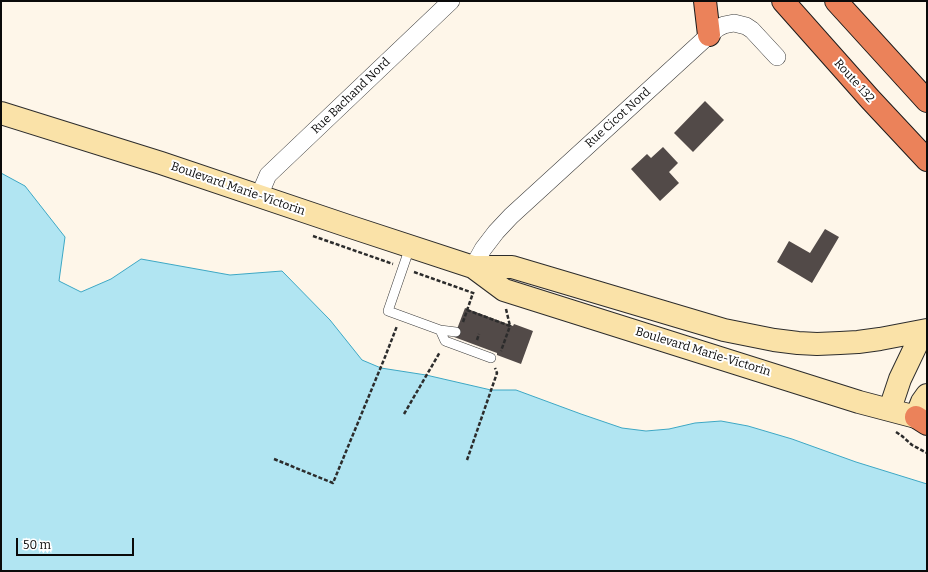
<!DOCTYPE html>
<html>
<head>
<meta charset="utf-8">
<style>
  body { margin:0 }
  #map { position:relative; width:928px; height:572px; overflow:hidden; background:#fef6e9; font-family:Bitter,serif }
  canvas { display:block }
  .frame { position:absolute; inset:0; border:2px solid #0a0a0a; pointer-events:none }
  .scale { position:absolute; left:16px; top:538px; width:118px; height:18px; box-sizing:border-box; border:2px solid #0a0a0a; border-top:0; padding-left:5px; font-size:12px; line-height:14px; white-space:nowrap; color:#0a0a0a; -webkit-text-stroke:3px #fff; paint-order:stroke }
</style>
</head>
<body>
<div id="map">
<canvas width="928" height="572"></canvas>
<div class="frame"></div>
<div class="scale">50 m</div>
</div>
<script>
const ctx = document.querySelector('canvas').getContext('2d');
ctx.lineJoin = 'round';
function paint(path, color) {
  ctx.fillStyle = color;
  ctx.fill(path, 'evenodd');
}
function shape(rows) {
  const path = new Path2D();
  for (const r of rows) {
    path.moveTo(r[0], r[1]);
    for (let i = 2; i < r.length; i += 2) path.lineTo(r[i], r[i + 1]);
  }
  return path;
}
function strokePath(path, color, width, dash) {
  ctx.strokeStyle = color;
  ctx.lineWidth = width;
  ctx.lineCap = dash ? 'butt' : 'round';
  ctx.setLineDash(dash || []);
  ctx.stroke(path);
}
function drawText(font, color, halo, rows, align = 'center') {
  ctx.font = font + ' Bitter,serif';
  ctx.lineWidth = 4;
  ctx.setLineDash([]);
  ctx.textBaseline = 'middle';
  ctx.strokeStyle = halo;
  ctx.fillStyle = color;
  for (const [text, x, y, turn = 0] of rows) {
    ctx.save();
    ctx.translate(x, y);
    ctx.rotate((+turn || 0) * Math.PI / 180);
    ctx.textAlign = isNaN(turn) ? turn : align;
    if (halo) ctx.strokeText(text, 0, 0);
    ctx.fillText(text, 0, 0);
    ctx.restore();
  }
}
const water = shape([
  [1,173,25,186,65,237,59,281,81,292,111,279,141,259,230,275,282,271,330,320,362,360,381,368,426,375,491,390,516,390,581,414,622,428,646,431,669,429,695,423,721,421,748,426,792,439,856,462,927,484,927,571,1,571,1,173]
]);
paint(water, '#b1e5f2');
strokePath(water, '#3da7c4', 1);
paint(shape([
  [705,101,724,120,693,152,674,133],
  [663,147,678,163,669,172,679,183,660,201,631,169,647,154,651,158],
  [825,229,839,237,812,283,777,262,789,241,810,253],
  [465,308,513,326,514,324,533,331,521,364,497,355,497,353,454,337]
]), '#524a48');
const lane = shape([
  [410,247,388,311,440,330,456,332],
  [440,330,445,341,491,358]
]);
const street = shape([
  [259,196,268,175,451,1],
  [473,267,483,249,496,232,511,216,709,35,718,28,724,25,734,23,746,26,752,30,777,57]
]);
const secondary = shape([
  [1,113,161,163,348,226,473,267,512,267,724,330,774,340,798,343,817,344,840,343,858,342,880,339,927,330],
  [473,267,504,290,859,402,916,417,922,402,927,395],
  [890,409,900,379,923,331]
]);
const highway = shape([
  [705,1,709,35],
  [783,1,870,99,927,160],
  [836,1,927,101],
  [916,417,927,424]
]);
strokePath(lane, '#3d3d3d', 10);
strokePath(street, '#3d3d3d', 18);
strokePath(secondary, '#2c2c2c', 24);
strokePath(highway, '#1b1b1b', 24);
strokePath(shape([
  [313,236,393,264],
  [414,272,476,294],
  [506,309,510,326],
  [467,310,510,326,501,351],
  [463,322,473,293],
  [477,340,479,334],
  [404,414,440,352],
  [896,432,902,436,912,445,927,453],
  [274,459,333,483,385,357,397,326],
  [467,460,497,373,495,368]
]), '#2c2c2c', 2.5, [4, 2]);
strokePath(lane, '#fff', 9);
strokePath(street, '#fff', 17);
strokePath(secondary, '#fae2a8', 22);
strokePath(highway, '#eb825a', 22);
drawText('12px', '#0a0a0a', '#fff', [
  ["Route 132",854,81,48],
  ["Rue Bachand Nord",351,96,-44],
  ["Rue Cicot Nord",618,118,-42],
  ["Boulevard Marie-Victorin",238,189,19],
  ["Boulevard Marie-Victorin",703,352,17]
]);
</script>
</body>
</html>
